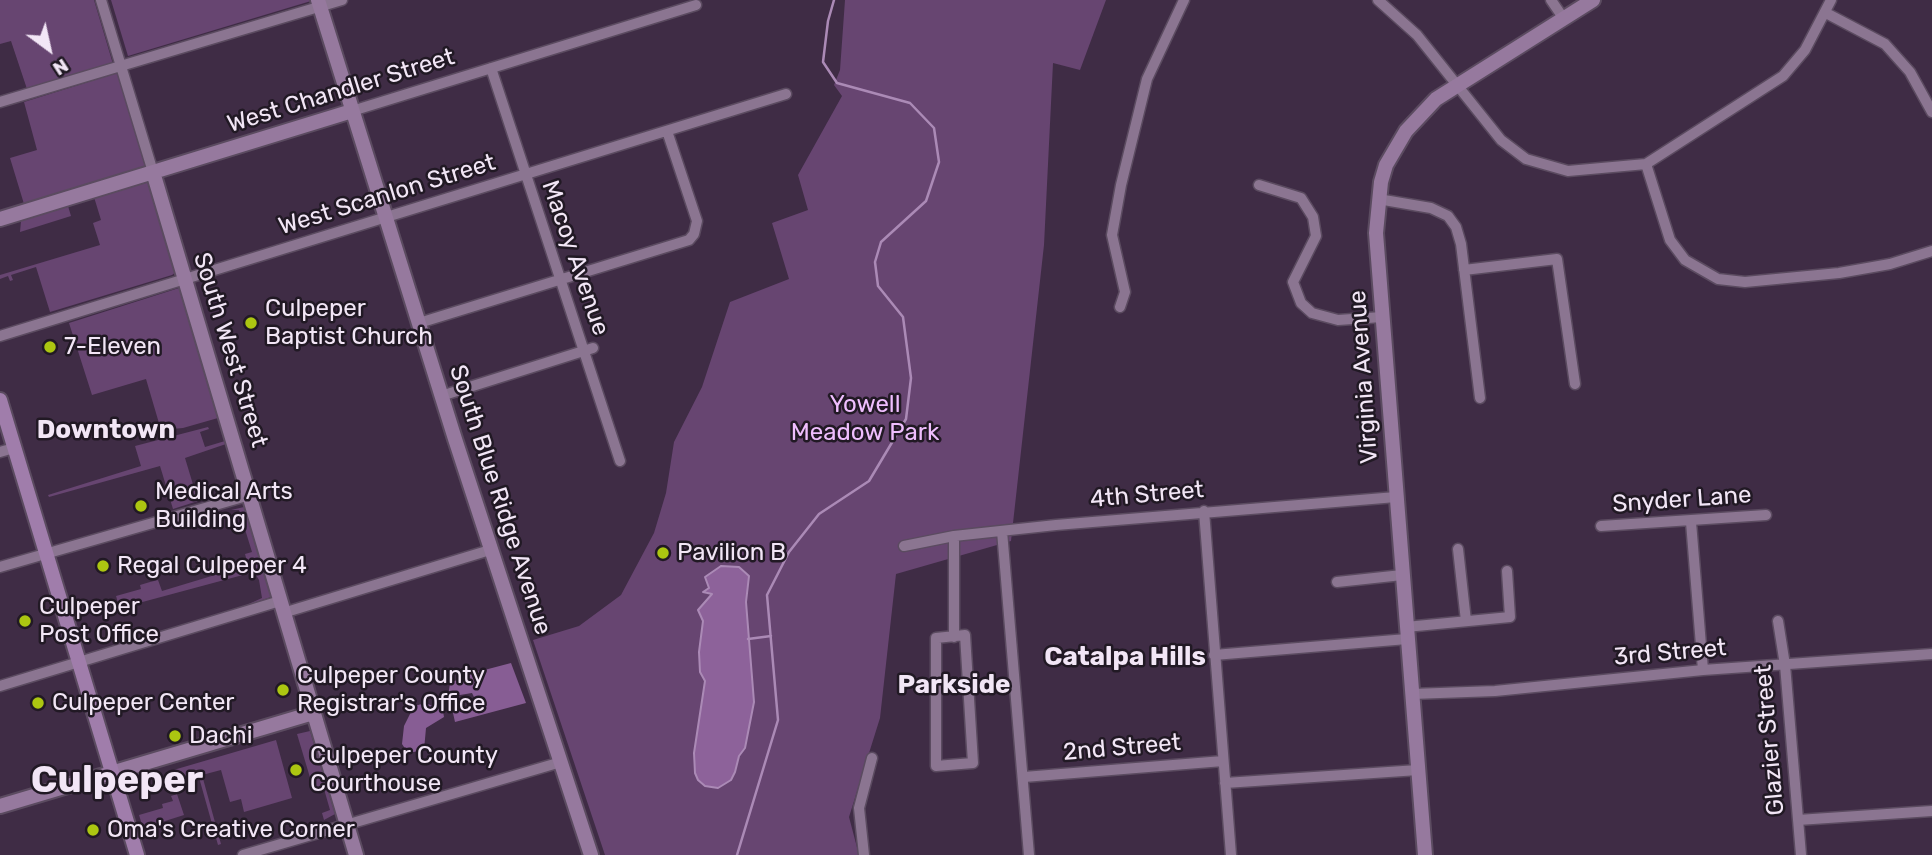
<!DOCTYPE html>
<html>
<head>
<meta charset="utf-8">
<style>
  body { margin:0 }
  #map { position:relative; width:1932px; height:855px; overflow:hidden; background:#3f2c45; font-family:Rubik,sans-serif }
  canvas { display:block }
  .north { position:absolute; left:14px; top:14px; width:70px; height:70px; -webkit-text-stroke:5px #211924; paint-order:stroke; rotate:147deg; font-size:19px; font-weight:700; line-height:28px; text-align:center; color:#f2e6f6 }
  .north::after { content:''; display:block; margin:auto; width:24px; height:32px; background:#f2e6f6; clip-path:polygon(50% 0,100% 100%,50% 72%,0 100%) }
</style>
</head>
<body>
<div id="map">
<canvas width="1932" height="855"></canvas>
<div class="north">N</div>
</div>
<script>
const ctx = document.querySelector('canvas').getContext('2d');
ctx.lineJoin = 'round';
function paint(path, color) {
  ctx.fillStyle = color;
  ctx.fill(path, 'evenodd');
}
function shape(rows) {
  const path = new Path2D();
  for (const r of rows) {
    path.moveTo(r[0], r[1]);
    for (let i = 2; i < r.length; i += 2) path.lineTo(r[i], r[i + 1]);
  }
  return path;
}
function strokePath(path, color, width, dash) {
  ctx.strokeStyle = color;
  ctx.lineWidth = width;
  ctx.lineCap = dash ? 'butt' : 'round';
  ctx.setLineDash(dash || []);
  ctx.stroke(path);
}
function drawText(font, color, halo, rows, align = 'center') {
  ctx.font = font + ' Rubik,sans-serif';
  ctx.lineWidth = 5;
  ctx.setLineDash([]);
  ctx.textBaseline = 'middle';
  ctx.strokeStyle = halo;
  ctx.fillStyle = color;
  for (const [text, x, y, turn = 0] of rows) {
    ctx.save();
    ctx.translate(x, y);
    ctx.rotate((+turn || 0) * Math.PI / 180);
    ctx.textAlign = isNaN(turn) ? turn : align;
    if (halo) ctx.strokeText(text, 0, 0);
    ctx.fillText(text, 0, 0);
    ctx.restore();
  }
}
paint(shape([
  [0,0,94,0,113,64,27,89,11,41,0,44],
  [111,0,310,0,311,1,128,56],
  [845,0,1106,0,1080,70,1053,63,1044,245,1011,541,896,574,880,718,849,817,859,855,605,855,533,640,579,626,621,595,654,533,666,493,674,442,702,387,730,302,789,279,772,223,808,210,798,175,842,96,834,85,840,70],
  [117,73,145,166,24,204,10,158,37,150,24,102],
  [148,181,176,272,172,275,50,312,36,267,11,275,13,280,10,281,8,276,0,279,0,275,100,245,93,223,101,220,94,197],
  [68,206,71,216,20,232,21,221],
  [179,288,218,418,183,428,161,430,146,379,92,395,69,323],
  [208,427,209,429,200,432,205,447,225,441,226,444,185,458,198,501,173,509,160,466,49,497,48,495,141,466,135,446],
  [244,507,271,597,242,607,262,598,259,580,254,572,109,611,119,606,116,596,141,589,140,585,150,582,158,580,162,591,248,565,245,554,252,552,239,510,231,510],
  [310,731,335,814,324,820,322,813,330,810,324,789,314,791,297,734],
  [276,740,292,798,244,812,241,799,230,802,221,770,202,775,221,844,218,845,198,774,196,778,174,784,170,771],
  [177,794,184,815,143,828,139,815,163,808,162,804,173,801,171,796]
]), '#674571');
paint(shape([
  [511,663,526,703,455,722,451,704,462,712,475,708,476,701,472,693,448,697,450,683,473,673],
  [426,703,443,711,444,717,426,728,424,750,408,753,402,744,404,726,414,706]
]), '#875d94');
const water = shape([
  [721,566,739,567,749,576,746,602,754,702,745,748,739,756,735,772,731,780,718,788,705,786,698,780,695,773,694,753,705,681,700,672,699,652,703,621,698,610,712,594,703,592,709,588,705,577,721,566]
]);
paint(water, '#8d629a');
strokePath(water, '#ab8ab6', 2);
strokePath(shape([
  [748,639,771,636],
  [737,855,778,720,767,595,789,552,819,514,869,481,906,419,911,378,903,317,878,286,875,262,881,242,926,201,939,162,934,128,910,103,837,83,823,62,828,21,834,0]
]), '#ab8ab6', 2.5);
const street = shape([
  [101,0,153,172],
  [1378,0,1417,35,1501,140,1526,159,1568,171,1646,164,1783,76,1805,50,1831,0],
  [1551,0,1564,19],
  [1826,13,1885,44,1910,72,1932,112],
  [491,68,620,461],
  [0,102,342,0],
  [352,111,696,5],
  [1646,164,1670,240,1685,260,1718,279,1745,282,1839,273,1890,264,1932,251],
  [1259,185,1301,198,1313,217,1316,236,1293,282,1301,303,1312,313,1338,320,1382,317],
  [1378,199,1431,208,1448,216,1456,227,1461,244,1480,398],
  [1464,270,1557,259,1575,384],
  [1120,307,1125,292,1112,235,1121,185,1147,79,1184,0],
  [419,323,689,240,694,234,697,221,667,131],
  [0,336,786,94],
  [441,396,593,348],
  [0,452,14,448],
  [1204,511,1231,855],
  [1691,522,1703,670],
  [1601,526,1766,515],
  [1002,531,1029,855],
  [904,546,954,536,1056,525,1396,497],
  [1458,549,1466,621],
  [0,567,250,495],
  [1337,582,1402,575],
  [283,613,490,550],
  [1778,621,1785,665,1801,855],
  [1406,627,1510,617,1507,571],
  [965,635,973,763,936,766,936,638,965,635],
  [954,637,954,536],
  [1214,655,1407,639],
  [0,686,280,601],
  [1412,694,1495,691,1703,670,1932,654],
  [1024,777,1223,761],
  [1225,783,1418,770],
  [1798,820,1932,811],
  [243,855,561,762],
  [864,855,859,808,872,758]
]);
const secondary = shape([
  [318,0,455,439,591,855],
  [153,172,356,855],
  [0,219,352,111],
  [0,806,313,713],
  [1425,855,1376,233,1381,182,1386,165,1406,131,1436,99,1593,0]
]);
const primary = shape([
  [0,400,137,855]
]);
strokePath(street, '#5b4b60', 13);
strokePath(secondary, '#5b4b60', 18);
strokePath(primary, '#5b4b60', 18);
strokePath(street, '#8b7591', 10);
strokePath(secondary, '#96799e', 14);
strokePath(primary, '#a07dab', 14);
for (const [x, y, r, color] of [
  [251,323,7,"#acc611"],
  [50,347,7,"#acc611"],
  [141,506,7,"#acc611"],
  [663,553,7,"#acc611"],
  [103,566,7,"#acc611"],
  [25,621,7,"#acc611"],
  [283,690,7,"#acc611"],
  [38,703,7,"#acc611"],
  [175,736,7,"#acc611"],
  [296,770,7,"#acc611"],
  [93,830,7,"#acc611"]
]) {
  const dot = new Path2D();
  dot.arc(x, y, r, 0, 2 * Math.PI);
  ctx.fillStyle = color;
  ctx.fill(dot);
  strokePath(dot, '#211924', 2.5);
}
drawText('24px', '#f2e6f6', '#211924', [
  ["West Chandler Street",341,91,-17],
  ["West Scanlon Street",387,195,-17],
  ["Macoy Avenue",575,258,71],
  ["South West Street",230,350,73],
  ["Virginia Avenue",1364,377,-94],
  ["4th Street",1147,495,-5],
  ["South Blue Ridge Avenue",500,500,72],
  ["Snyder Lane",1682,500,-4],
  ["3rd Street",1670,653,-5],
  ["Glazier Street",1770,740,-95],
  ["2nd Street",1122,748,-5]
]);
drawText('24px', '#f2e6f6', '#211924', [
  ["Culpeper",265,309],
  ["Baptist Church",265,337],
  ["7-Eleven",64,347],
  ["Medical Arts",155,492],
  ["Building",155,520],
  ["Pavilion B",677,553],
  ["Regal Culpeper 4",117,566],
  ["Culpeper",39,607],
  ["Post Office",39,635],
  ["Culpeper County",297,676],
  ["Registrar's Office",297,704],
  ["Culpeper Center",52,703],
  ["Dachi",189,736],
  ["Culpeper County",310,756],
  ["Courthouse",310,784],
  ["Oma's Creative Corner",107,830]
], 'left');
drawText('24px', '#efbefe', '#211924', [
  ["Yowell",865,405],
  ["Meadow Park",865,433]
]);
drawText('bold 26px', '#f2e6f6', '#211924', [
  ["Downtown",106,430],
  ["Catalpa Hills",1125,657],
  ["Parkside",954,685]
]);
drawText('bold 38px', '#f2e6f6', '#211924', [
  ["Culpeper",117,781]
]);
</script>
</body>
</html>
